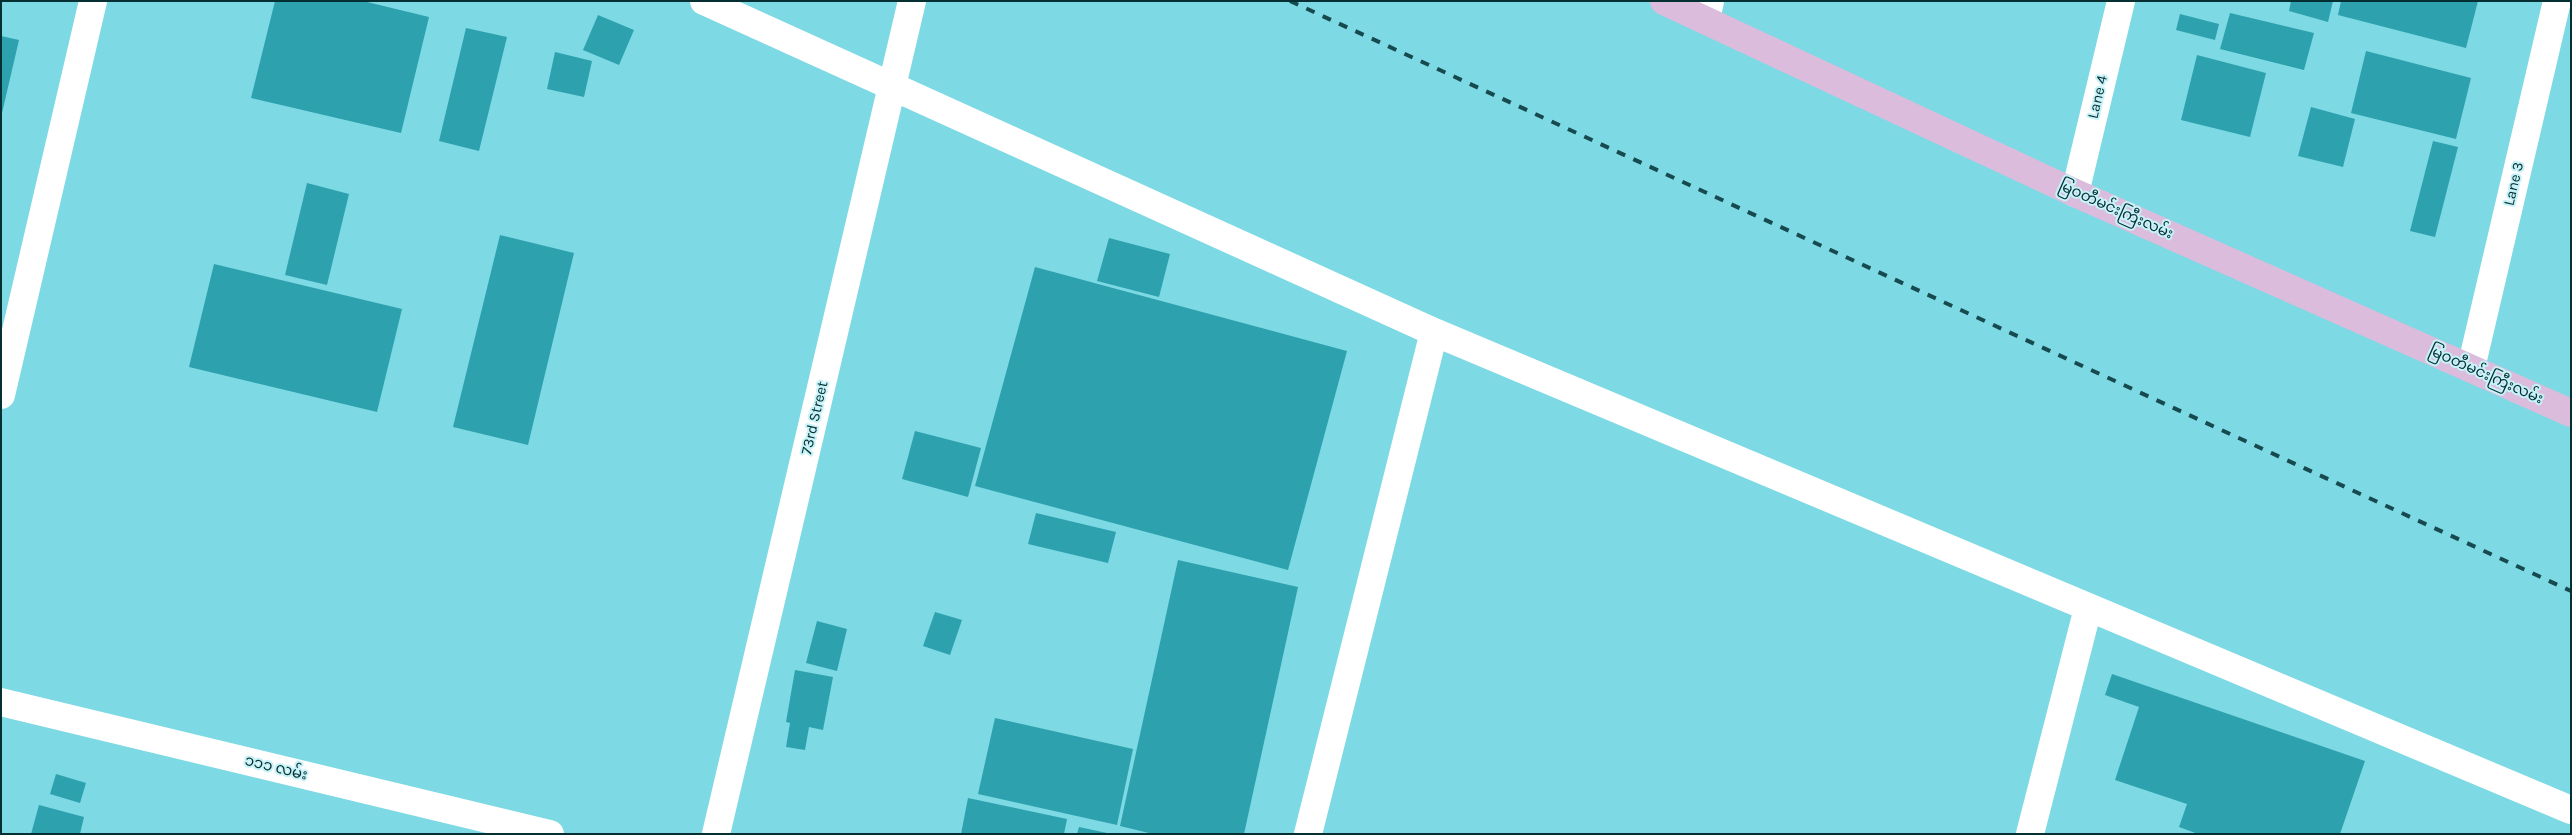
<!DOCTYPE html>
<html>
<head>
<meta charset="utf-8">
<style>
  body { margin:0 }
  #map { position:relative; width:2572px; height:835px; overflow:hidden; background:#7dd9e3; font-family:Karla,sans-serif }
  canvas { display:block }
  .frame { position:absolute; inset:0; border:2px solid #042f33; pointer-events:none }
</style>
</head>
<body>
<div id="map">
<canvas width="2572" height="835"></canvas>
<div class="frame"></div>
</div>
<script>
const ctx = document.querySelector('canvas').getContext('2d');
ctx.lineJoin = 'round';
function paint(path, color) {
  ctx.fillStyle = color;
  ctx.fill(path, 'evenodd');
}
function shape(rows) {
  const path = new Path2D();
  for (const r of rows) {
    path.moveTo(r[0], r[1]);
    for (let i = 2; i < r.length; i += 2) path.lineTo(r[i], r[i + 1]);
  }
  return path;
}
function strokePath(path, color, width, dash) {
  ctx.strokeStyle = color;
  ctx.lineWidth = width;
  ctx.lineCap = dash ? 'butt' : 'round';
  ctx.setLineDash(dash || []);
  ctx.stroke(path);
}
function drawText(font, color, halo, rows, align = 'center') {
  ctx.font = font + ' Karla,"Noto Sans Myanmar",sans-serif';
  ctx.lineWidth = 4;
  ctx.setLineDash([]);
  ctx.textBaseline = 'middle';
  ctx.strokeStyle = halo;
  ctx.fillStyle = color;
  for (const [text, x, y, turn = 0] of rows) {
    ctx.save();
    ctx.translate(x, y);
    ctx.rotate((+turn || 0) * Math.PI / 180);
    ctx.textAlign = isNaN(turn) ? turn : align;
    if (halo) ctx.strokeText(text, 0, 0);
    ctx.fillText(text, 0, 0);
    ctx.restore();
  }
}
paint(shape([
  [275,1,363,1,429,17,401,133,251,98],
  [2291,1,2333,1,2328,22,2289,11],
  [2341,1,2478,1,2466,48,2338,15],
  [2230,13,2314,33,2304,70,2220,49],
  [2180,14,2219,24,2215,40,2176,30],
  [598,15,634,30,619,65,583,50],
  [466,28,507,37,479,151,439,141],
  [1,36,19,40,2,113,1,113],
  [2366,51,2471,78,2456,139,2351,113],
  [555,52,592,61,584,97,547,89],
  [2197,55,2266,73,2250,137,2181,120],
  [2311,107,2355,119,2343,167,2298,156],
  [2433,141,2458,147,2435,237,2410,231],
  [307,183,349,194,327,285,285,275],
  [500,235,574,253,528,445,453,427],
  [1109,238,1170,254,1159,297,1097,281],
  [214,264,402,309,377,412,189,367],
  [1035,267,1347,351,1288,570,975,486],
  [915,431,981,448,968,497,902,479],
  [1036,513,1116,532,1108,563,1028,544],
  [1178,560,1298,587,1244,834,1153,834,1120,826],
  [935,612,962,620,950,655,923,646],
  [817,621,847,629,837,671,806,663],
  [795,670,833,677,823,730,809,727,805,750,786,747,790,723,786,722],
  [2112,674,2365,761,2340,834,2198,834,2179,827,2187,804,2115,780,2139,707,2105,695],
  [995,718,1133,749,1117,825,978,794],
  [56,774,86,783,80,803,50,794],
  [968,798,1067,819,1064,834,961,834],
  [39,805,84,817,80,834,31,834],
  [1079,827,1107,833,1107,834,1077,834]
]), '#2da2ae');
strokePath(shape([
  [704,1,1434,332,2571,810],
  [1706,20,1710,1],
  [2075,193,2121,1],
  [2471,368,2557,1],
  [1,395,93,1],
  [1,702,550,834],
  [716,834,912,1],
  [1308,834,1434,332],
  [2030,834,2088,608]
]), '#fff', 28);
strokePath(shape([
  [1664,1,2075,193,2571,413]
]), '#dbbcdd', 28);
strokePath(shape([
  [1290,1,2571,591]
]), '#174a4f', 4, [9, 9]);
drawText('15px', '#042f33', '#c7f2f7', [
  ["Lane 4",2098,97,-77],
  ["Lane 3",2514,184,-77],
  ["မြဝတီမင်းကြီးလမ်း",2116,210,24],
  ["မြဝတီမင်းကြီးလမ်း",2486,375,24],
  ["73rd Street",815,418,-77],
  ["၁၁၁ လမ်း",276,768,14]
]);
</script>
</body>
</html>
